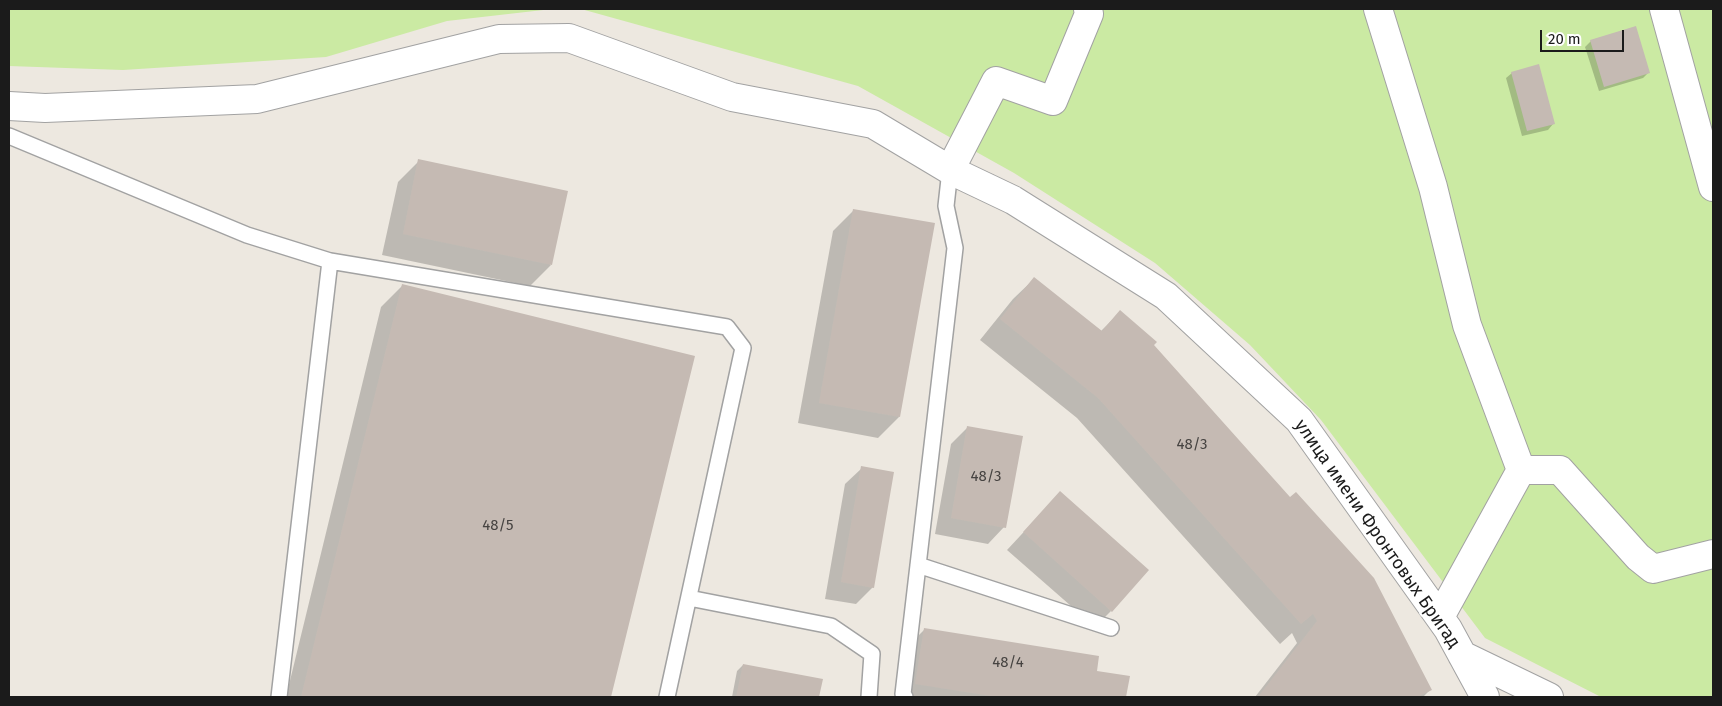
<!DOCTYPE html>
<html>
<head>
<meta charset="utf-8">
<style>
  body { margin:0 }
  #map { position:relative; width:1722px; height:706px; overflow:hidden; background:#ede8e0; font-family:"Fira Sans",sans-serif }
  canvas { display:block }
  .frame { position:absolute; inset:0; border:10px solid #1b1b1b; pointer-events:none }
  .scale { position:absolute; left:1540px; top:30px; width:84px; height:22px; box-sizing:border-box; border:2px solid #1b1b1b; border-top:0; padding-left:6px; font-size:15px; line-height:18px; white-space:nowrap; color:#1b1b1b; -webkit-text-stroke:4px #fff; paint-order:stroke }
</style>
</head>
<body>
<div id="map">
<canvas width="1722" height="706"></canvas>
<div class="frame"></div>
<div class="scale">20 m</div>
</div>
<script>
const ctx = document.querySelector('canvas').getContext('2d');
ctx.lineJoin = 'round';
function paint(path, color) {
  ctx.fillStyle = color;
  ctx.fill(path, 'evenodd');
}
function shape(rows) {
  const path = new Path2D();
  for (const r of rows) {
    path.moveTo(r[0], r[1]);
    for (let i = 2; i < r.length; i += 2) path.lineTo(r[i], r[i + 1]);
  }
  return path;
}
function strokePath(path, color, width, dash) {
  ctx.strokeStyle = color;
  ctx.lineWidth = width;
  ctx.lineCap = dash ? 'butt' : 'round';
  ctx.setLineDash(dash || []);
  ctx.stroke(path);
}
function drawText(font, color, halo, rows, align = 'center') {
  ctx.font = font + ' "Fira Sans",sans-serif';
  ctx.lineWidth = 4.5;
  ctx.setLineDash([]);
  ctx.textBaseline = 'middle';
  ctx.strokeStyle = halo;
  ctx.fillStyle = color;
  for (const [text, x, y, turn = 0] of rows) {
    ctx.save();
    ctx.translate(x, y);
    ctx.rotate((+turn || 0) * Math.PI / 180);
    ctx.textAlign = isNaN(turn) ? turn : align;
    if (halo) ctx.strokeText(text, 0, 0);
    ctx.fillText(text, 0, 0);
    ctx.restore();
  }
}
paint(shape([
  [9,9,552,9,447,21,326,57,123,70,9,66],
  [581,9,1713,9,1713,697,1601,697,1485,638,1321,420,1250,345,1155,263,1014,173,858,86]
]), '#cbeaa3');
paint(shape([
  [1591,41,1648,73,1643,78,1599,91,1585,47],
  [1512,73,1553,124,1548,130,1522,136,1506,78],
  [419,161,551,265,530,286,382,255,398,182],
  [854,210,899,417,878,438,798,423,833,231],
  [1034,279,1100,332,1120,312,1152,345,1431,689,1423,697,1255,697,1297,643,1292,633,1280,644,1077,418,980,340,1013,299],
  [402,286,693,357,610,697,286,697,381,307],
  [968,427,1004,527,988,544,935,534,951,444],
  [862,468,873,587,856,604,825,599,845,484],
  [1060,493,1111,611,1095,627,1007,550],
  [925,629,1095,672,1128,677,1125,697,896,697,904,650],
  [743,665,821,680,818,697,732,697,737,671]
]), '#0003');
paint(shape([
  [1636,26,1650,73,1604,87,1590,40],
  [1539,64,1555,124,1527,131,1511,72],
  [418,159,568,191,552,265,403,234],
  [853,209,935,223,900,417,819,403],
  [1034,277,1102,331,1120,310,1157,342,1154,345,1290,497,1296,492,1374,578,1432,690,1417,697,1258,697,1317,621,1313,614,1301,624,1098,398,1000,319],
  [402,284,695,356,611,697,301,697],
  [967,426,1023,436,1006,528,951,518],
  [861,466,894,472,874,588,841,582],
  [1060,491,1149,570,1112,612,1023,532],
  [924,628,1099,656,1097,671,1130,676,1126,697,998,697,915,684],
  [743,664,823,679,819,697,736,697]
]), '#c5bab3');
const lane = shape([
  [9,136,247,235,330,261,279,697],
  [330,261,727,327,743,348,667,697],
  [918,565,1111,628],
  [689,598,831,626,872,654,869,697],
  [905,697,903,694,955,248,946,206,950,170]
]);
const street = shape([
  [1378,9,1433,187,1467,325,1521,470],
  [1664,9,1713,187],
  [9,106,45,108,257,99,499,39,569,38,732,97,873,124,950,170,1013,200,1166,296,1299,420,1448,629,1485,697],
  [950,170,996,81,1053,101,1089,14,1088,9],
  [1440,617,1521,470,1560,470,1638,557,1653,569,1713,554],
  [1462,655,1549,697]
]);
strokePath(lane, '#a2a2a2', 18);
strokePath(street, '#a2a2a2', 30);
strokePath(lane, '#fff', 15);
strokePath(street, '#fff', 28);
drawText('15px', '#464341', null, [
  ["48/3",1192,445],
  ["48/3",986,477],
  ["48/5",498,526],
  ["48/4",1008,663]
]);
drawText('18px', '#1b1b1b', '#fff', [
  ["улица имени Фронтовых Бригад",1377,534,55]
]);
</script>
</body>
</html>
